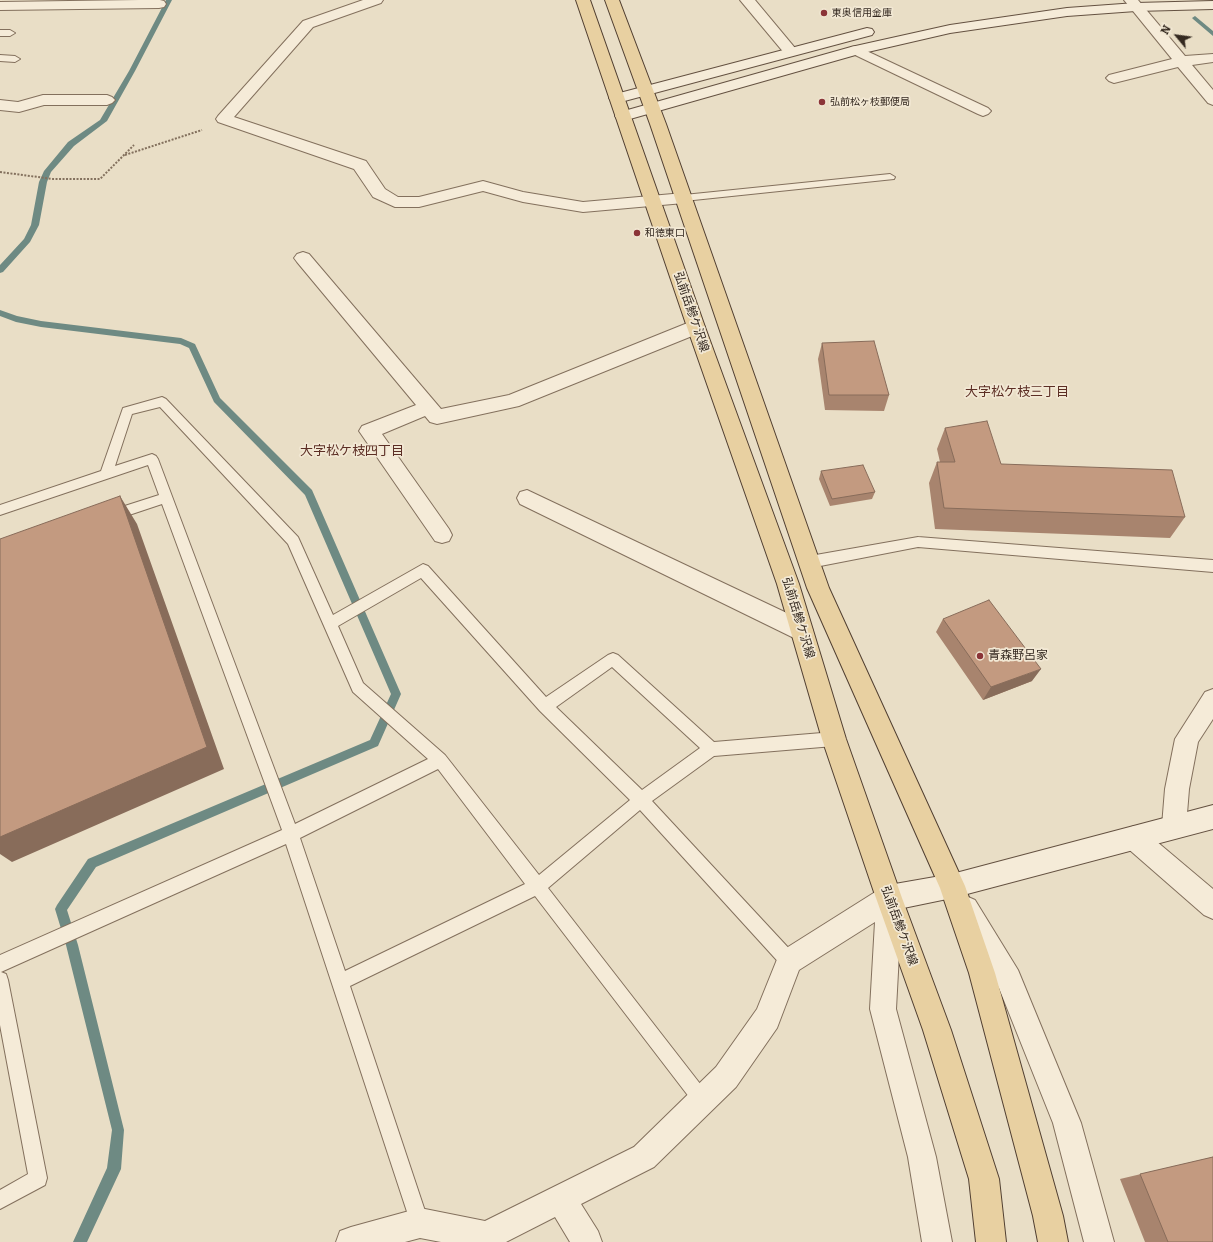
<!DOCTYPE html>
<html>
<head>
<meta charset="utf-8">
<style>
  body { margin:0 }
  #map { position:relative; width:1213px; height:1242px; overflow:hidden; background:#e9dec6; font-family:Bitter,serif }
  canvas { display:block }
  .north { position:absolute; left:1157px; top:16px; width:40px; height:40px; -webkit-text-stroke:3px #f2e8d4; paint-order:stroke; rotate:299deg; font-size:11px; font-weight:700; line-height:16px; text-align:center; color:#342920 }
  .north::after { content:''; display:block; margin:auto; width:14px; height:18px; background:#342920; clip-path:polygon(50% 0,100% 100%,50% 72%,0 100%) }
</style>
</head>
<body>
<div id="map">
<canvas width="1213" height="1242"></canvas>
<div class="north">N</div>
</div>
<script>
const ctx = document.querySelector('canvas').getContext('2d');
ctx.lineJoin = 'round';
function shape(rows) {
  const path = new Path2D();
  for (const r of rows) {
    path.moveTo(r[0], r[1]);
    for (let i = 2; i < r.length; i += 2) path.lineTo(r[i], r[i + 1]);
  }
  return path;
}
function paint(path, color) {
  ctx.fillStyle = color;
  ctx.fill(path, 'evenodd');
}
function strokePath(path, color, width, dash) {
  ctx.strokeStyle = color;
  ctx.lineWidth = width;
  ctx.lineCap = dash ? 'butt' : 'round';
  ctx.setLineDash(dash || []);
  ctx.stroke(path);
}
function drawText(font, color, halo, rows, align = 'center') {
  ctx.font = font + ' Bitter,"Noto Sans JP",serif';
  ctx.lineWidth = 3.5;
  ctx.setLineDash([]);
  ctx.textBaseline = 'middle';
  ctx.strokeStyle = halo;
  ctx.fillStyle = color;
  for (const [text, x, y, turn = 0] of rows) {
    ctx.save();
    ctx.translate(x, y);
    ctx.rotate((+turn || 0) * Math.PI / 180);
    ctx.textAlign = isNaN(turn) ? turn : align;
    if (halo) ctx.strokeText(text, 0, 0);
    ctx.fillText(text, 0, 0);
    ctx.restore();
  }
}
paint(shape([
  [166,0,172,0,135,71,107,121,74,146,51,172,47,182,39,225,30,242,3,272,0,273,0,265,24,239,31,225,39,182,44,171,68,142,100,120,129,71,166,0],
  [1195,16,1213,31,1213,36,1193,19,1192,18,1195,16],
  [0,310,17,316,41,321,181,338,195,344,220,398,312,490,401,694,378,746,96,867,67,910,78,945,124,1130,121,1169,87,1242,73,1242,107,1168,112,1130,66,945,55,909,57,905,88,859,370,740,391,694,305,495,214,402,189,348,180,344,41,327,16,322,0,316,0,310]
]), '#6e8a83');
const lane = shape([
  [0,30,10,30,15,33,10,36,0,36,0,30],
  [0,55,15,56,20,59,15,62,0,61,0,55],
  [890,174,895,177,894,179,684,201,679,198,684,195,890,174],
  [162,397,166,399,298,537,333,615,423,564,428,566,546,697,608,655,613,653,618,655,714,742,834,732,839,734,841,739,839,744,834,746,714,756,652,801,795,955,797,961,795,967,789,969,783,967,640,810,548,888,708,1094,711,1100,708,1106,702,1109,696,1106,535,896,350,986,429,1223,427,1230,420,1232,413,1230,286,844,1,972,6,974,8,980,47,1178,45,1185,0,1209,0,1190,28,1174,0,1025,0,955,282,830,162,504,111,521,106,520,104,516,106,512,159,495,148,465,0,515,0,505,101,471,123,408,162,397],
  [160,407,288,544,353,692,428,759,295,824,158,459,156,456,152,454,115,466,132,414,160,407],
  [421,578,540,711,630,800,539,875,445,755,363,683,338,626,421,578],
  [612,667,700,748,642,790,556,707,612,667],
  [438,769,525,884,345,971,300,838,438,769],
  [918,537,1213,560,1213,572,918,547,810,568,805,566,803,562,805,558,810,556,918,537]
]);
const street = shape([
  [139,0,160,0,164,1,166,4,164,7,159,8,0,10,0,2,139,0],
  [363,0,383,0,381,3,313,27,234,117,366,161,385,189,398,197,419,197,483,181,523,192,583,202,684,193,690,194,692,198,690,202,684,203,583,212,523,202,483,191,419,207,395,207,373,197,354,169,218,122,216,119,218,116,303,21,363,0],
  [740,0,755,0,795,48,797,51,795,54,790,55,785,54,740,0],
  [1124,0,1138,0,1185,56,1213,54,1213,62,1192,65,1213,90,1213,105,1208,103,1178,67,1114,83,1109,81,1106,78,1109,75,1172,59,1124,0],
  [856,46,988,108,991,111,988,114,983,116,978,114,851,53,849,50,851,47,856,46],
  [43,95,107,95,112,97,115,100,112,103,107,105,44,105,19,112,0,110,0,100,18,102,43,95],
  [303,252,309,254,441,409,509,395,690,322,696,321,702,322,705,327,702,332,519,406,437,424,430,422,425,416,382,434,449,529,452,535,449,541,442,543,435,541,359,431,362,426,416,405,297,262,294,258,297,254,303,252],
  [527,490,810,624,813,631,810,638,802,640,794,638,520,504,517,498,520,492,527,490],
  [1213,689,1213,719,1198,742,1189,789,1186,826,1183,834,1174,838,1165,834,1162,826,1165,789,1175,739,1205,692,1213,689],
  [1134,826,1143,830,1213,889,1213,919,1204,915,1125,846,1122,838,1125,830,1134,826],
  [889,885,898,889,902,898,896,1009,936,1157,952,1242,922,1242,908,1157,870,1009,875,922,799,970,777,1028,736,1087,654,1167,581,1204,598,1231,602,1242,570,1242,555,1217,506,1242,441,1242,420,1238,405,1242,336,1242,340,1231,351,1227,420,1208,485,1221,634,1147,716,1067,757,1009,780,952,880,889,889,885],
  [966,896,975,900,1018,970,1081,1123,1114,1242,1084,1242,1053,1123,999,988,957,918,953,909,957,900,966,896]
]);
const secondary = shape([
  [1213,1,1213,9,1136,11,1067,16,950,33,859,54,623,121,617,119,615,116,617,113,851,47,950,25,1067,8,1136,3,1213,1],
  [867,28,872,29,874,32,872,35,617,103,612,101,609,98,612,95,867,28],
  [1213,805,1213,829,952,898,889,911,880,907,876,898,880,889,889,885,952,874,1213,805]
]);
const primary = shape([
  [576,0,590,0,705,327,799,584,846,739,902,898,951,1030,999,1179,1006,1242,976,1242,969,1179,923,1030,876,898,822,739,777,584,687,327,576,0],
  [605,0,619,0,666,124,829,588,965,886,995,973,1063,1216,1068,1242,1038,1242,1033,1216,969,973,940,888,807,588,650,124,605,0]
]);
strokePath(lane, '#83705d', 2);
strokePath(street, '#83705d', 2);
strokePath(secondary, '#645141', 2);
strokePath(primary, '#513f31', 2);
strokePath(shape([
  [125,155,202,130],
  [0,172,53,179,100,179,134,145]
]), '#83705d', 2, [2, 1.5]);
paint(lane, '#f5ebd8');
paint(street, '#f5ebd8');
paint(secondary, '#f5ebd8');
paint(primary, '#e8d0a1');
paint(shape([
  [822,343,889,395,884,411,825,410,818,359],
  [945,428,1001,464,1185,517,1170,538,935,529,929,483,937,462,940,462,937,449],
  [821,471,875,492,872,499,830,506,819,479],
  [943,619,1032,681,983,700,936,632],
  [1213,1157,1213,1242,1145,1242,1120,1179]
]), '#a8846e');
paint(shape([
  [120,496,137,524,224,769,12,862,0,854,0,837],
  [1041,669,1032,681,983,700,991,687]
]), '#886c5a');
const building = shape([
  [874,341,889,395,829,395,822,343,874,341],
  [987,421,1001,464,1172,470,1185,517,944,508,937,462,955,462,945,428,987,421],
  [863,465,875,492,832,499,821,471,863,465],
  [120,496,207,747,0,837,0,539,120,496],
  [989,600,1041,669,991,687,943,619,989,600],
  [1213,1157,1213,1242,1168,1242,1140,1174,1213,1157]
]);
paint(building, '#c39a80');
strokePath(building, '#886c5a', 1);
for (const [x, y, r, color] of [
  [824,13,4,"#8b3437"],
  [822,102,4,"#8b3437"],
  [637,233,4,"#8b3437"],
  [980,656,4,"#8b3437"]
]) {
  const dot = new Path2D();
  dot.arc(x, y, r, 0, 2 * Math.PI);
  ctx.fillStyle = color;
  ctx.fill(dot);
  strokePath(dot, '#f2e8d4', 1.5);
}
drawText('10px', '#342920', '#f2e8d4', [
  ["東奥信用金庫",832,13],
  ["弘前松ヶ枝郵便局",830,102],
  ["和徳東口",645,233]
], 'left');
drawText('12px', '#342920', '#f2e8d4', [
  ["弘前岳鰺ケ沢線",691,312,71],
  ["弘前岳鰺ケ沢線",798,618,73],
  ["弘前岳鰺ケ沢線",899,926,70]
]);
drawText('12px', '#342920', '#f2e8d4', [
  ["青森野呂家",988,656]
], 'left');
drawText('13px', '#5c2e24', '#f2e8d4', [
  ["大字松ケ枝三丁目",1017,392],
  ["大字松ケ枝四丁目",352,451]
]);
</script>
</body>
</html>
